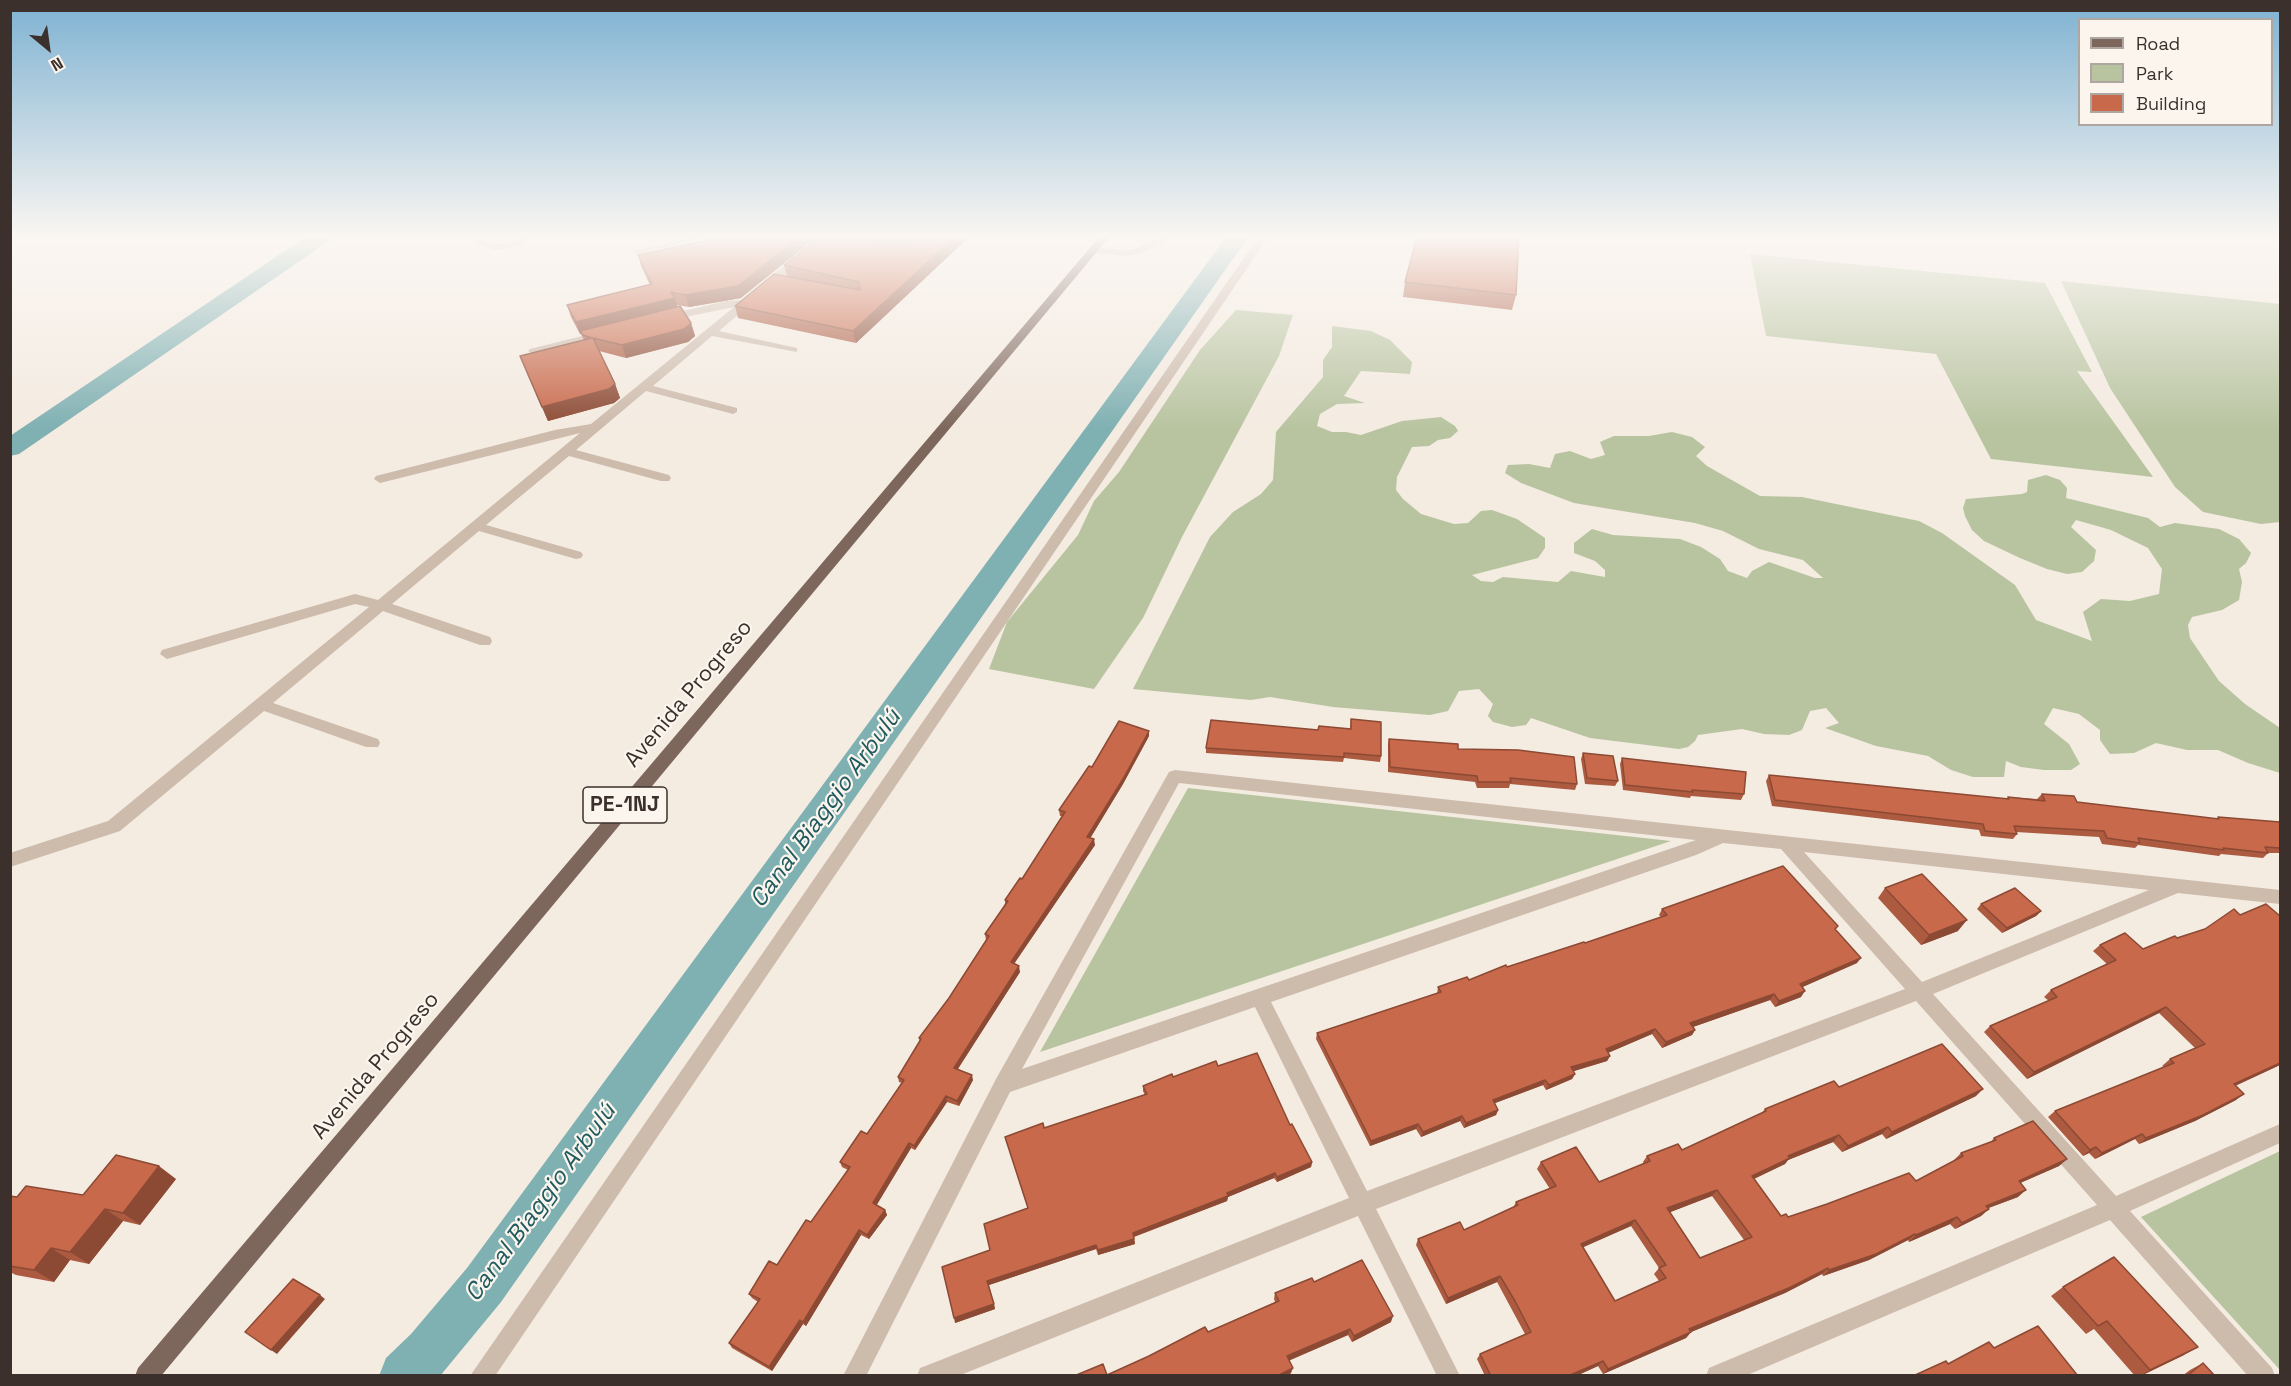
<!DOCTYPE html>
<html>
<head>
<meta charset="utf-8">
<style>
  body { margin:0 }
  #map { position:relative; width:2291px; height:1386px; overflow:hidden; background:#f4ebe1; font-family:"Space Grotesk",sans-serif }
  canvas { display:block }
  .frame { position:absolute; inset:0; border:12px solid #3b302b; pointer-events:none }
  .legend { position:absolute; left:2078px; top:18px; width:195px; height:108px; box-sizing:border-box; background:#fbf5ee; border:2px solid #aea6a0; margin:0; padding:8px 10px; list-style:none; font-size:18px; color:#3b302b }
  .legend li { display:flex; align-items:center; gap:12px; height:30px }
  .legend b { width:30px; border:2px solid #aea6a0 }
  .north { position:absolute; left:18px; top:18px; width:60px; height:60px; -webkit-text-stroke:4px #fbf5ee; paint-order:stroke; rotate:151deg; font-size:16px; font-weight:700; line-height:24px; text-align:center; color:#3b302b }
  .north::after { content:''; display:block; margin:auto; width:21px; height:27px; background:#3b302b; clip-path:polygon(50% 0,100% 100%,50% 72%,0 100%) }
</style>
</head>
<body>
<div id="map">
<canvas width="2291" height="1386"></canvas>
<div class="frame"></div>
<ul class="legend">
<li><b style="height:8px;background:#7d675c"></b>Road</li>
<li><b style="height:16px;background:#b8c4a0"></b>Park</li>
<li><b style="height:16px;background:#c8694b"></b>Building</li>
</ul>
<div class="north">N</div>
</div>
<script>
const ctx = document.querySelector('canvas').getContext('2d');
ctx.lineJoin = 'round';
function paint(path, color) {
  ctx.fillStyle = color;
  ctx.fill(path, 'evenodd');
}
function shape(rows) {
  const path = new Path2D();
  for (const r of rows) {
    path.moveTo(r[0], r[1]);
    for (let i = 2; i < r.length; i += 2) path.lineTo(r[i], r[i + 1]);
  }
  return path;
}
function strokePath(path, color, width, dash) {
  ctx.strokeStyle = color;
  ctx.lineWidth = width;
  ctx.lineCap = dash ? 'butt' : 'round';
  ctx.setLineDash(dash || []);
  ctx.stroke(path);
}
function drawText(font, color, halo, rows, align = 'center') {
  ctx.font = font + ' "Space Grotesk",sans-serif';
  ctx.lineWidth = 4.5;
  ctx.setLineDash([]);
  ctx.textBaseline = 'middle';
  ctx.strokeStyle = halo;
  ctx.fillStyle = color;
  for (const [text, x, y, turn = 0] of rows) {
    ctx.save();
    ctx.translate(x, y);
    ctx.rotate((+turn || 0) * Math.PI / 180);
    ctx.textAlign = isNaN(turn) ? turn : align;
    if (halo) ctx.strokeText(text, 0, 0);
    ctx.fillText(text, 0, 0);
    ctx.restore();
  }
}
paint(shape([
  [1750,254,2045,283,2092,372,2077,371,2153,477,1991,459,1936,354,1766,336],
  [2061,281,2280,304,2280,522,2261,524,2203,512,2175,487,2110,388],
  [1236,310,1293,315,1279,356,1182,537,1143,618,1094,689,989,669,1007,622,1078,535,1094,501,1119,472,1200,350],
  [1332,326,1371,331,1390,340,1412,362,1410,374,1361,371,1344,396,1365,403,1337,404,1320,414,1317,426,1332,432,1346,432,1361,435,1402,421,1441,417,1455,426,1458,431,1450,438,1438,440,1429,446,1412,447,1397,477,1396,490,1403,499,1421,514,1454,524,1468,523,1481,511,1492,510,1517,519,1545,538,1545,548,1538,558,1472,575,1481,581,1493,582,1503,577,1558,582,1571,571,1605,577,1605,570,1595,561,1574,553,1574,543,1592,529,1613,535,1680,539,1701,547,1720,559,1728,571,1747,578,1752,571,1769,562,1815,578,1823,578,1803,560,1759,549,1723,531,1695,523,1574,503,1521,483,1505,473,1508,465,1529,464,1550,468,1555,454,1570,451,1591,459,1605,455,1600,442,1614,436,1649,436,1672,432,1692,437,1705,447,1696,456,1707,466,1760,496,1802,497,1919,521,1942,533,2015,585,2036,620,2092,641,2083,612,2101,599,2130,601,2159,594,2162,569,2148,548,2111,530,2076,520,2071,527,2096,550,2094,561,2082,572,2067,574,2047,569,2020,558,1984,541,1972,530,1965,516,1963,508,1966,499,2022,494,2027,492,2028,480,2046,475,2060,480,2067,488,2066,498,2148,518,2160,527,2175,523,2219,529,2239,539,2251,553,2246,563,2239,569,2242,582,2239,600,2222,610,2192,617,2188,625,2190,638,2219,681,2245,704,2280,728,2280,773,2248,763,2218,750,2187,750,2156,743,2134,753,2110,754,2100,740,2100,730,2079,714,2053,708,2044,724,2069,744,2080,764,2071,770,2044,770,2021,767,2006,761,2004,777,1973,777,1951,770,1928,756,1876,746,1825,728,1839,723,1826,708,1810,711,1802,730,1789,735,1764,734,1742,729,1698,735,1695,741,1688,747,1679,749,1590,738,1531,718,1526,725,1512,727,1493,722,1488,716,1493,704,1479,689,1459,691,1448,711,1430,715,1333,707,1270,697,1251,700,1133,689,1210,537,1233,512,1261,494,1273,480,1276,432,1323,377,1323,360,1332,347],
  [1188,788,1671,841,1040,1052],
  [2280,1151,2280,1370,2141,1217]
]), '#b8c4a0');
paint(shape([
  [307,236,332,236,329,241,19,454,10,456,10,436,307,236],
  [1227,236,1249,236,501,1302,440,1376,379,1376,386,1358,411,1334,467,1268,1227,236]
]), '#7fb0b2');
paint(shape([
  [475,236,485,236,485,241,495,244,512,242,524,236,536,236,517,247,495,250,479,245,474,240,475,236],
  [698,236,715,236,637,254,632,251,698,236],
  [820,236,831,236,719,331,797,348,797,352,712,336,653,386,737,408,737,412,733,414,646,391,576,450,669,475,671,478,669,481,661,481,569,456,486,525,581,552,583,555,581,558,576,559,479,531,392,604,490,637,492,641,490,645,480,645,383,611,273,703,378,739,380,743,378,747,366,747,264,711,120,831,10,867,10,853,108,821,369,607,355,604,167,659,160,654,162,650,355,594,378,600,580,433,380,483,374,479,376,476,555,430,591,424,734,307,666,321,662,320,662,316,726,301,742,300,820,236],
  [1161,236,1172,236,1160,245,1139,254,1127,256,1092,253,1087,250,1092,247,1127,250,1137,248,1161,236],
  [1259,236,1269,236,495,1376,470,1376,1259,236],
  [602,331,606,332,606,336,534,354,528,351,530,349,602,331],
  [1175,770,2280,890,2280,904,2178,893,1933,994,2116,1196,2280,1124,2280,1143,2130,1211,2272,1368,2275,1376,2248,1376,2110,1220,1745,1376,1706,1376,1709,1368,2097,1205,1916,1001,1376,1209,1460,1376,1437,1376,1358,1216,958,1376,917,1376,920,1368,928,1365,1349,1198,1255,1007,1010,1092,866,1376,843,1376,996,1079,1169,772,1175,770],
  [1179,783,1696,840,1022,1069,1179,783],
  [1723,843,1781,849,1905,989,1367,1191,1271,1002,1696,855,1723,843],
  [1804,852,2149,890,1922,982,1804,852]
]), '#cdbbac');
paint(shape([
  [1100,236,1110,236,161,1376,135,1376,138,1368,1100,236]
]), '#7d675c');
paint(shape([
  [821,236,970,236,856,343,738,318,735,306,787,276,784,265],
  [1004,236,1018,236,1015,238],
  [1814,236,1838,236,1837,238],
  [638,255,741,298,689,307,677,305,677,307,691,323,695,336,688,342,626,358,599,351,615,384,620,398,614,403,548,421,520,356,584,340,581,334,580,334,571,317,567,305,650,285,641,266],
  [1405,282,1516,295,1512,310,1403,297],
  [1351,719,1381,756,1380,762,1344,758,1343,762,1206,753,1206,748,1318,730,1350,729],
  [1149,736,1123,784,1090,838,1095,845,1014,964,1020,972,958,1069,973,1080,959,1106,947,1102,915,1150,911,1148,876,1205,885,1210,887,1215,869,1239,861,1235,806,1326,803,1324,772,1371,732,1348,729,1343,758,1302,752,1298,749,1294,777,1265,811,1222,848,1170,842,1167,840,1162,867,1134,902,1083,899,1082,898,1077,920,1042,919,1038,949,998,986,940,985,934,1005,904,1005,900,1022,879,1062,816,1060,816,1059,810,1092,767],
  [1389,739,1458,749,1577,784,1575,790,1510,784,1509,788,1477,788,1475,782,1388,772,1388,744],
  [1583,753,1618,781,1615,786,1585,784,1581,759],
  [1622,758,1744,794,1741,800,1691,796,1690,798,1623,790,1620,764],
  [1769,775,2006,799,2008,797,2037,799,2042,794,2077,802,2216,819,2218,817,2280,822,2280,853,2268,853,2263,858,2221,854,2219,856,2138,845,2135,848,2102,844,2099,837,2016,832,2017,834,2013,839,1981,836,1979,830,1772,806,1766,781],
  [1885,888,1958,931,1921,945,1878,898],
  [1981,904,2041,911,2036,916,2002,933,1977,909],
  [1662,909,1838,926,1835,930,1857,963,1802,987,1801,997,1775,1007,1770,1000,1693,1027,1695,1030,1692,1035,1662,1048,1652,1034,1608,1053,1610,1056,1607,1061,1573,1071,1575,1074,1572,1079,1546,1090,1543,1085,1495,1103,1498,1110,1496,1115,1464,1128,1460,1121,1421,1137,1416,1129,1370,1146,1316,1039,1317,1033,1437,994,1438,987,1469,980,1507,967,1585,943,1661,917,1659,915],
  [2100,945,2143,949,2280,1065,2235,1086,2236,1100,2195,1121,2139,1144,2135,1139,2095,1159,2089,1153,2083,1156,2048,1117,2055,1111,2164,1067,2162,1066,2170,1059,2195,1048,2159,1013,2027,1079,1984,1032,1990,1026,2049,1001,2044,997,2051,990,2107,964,2093,951],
  [1218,1066,1290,1125,1312,1162,1311,1167,1277,1182,1274,1178,1228,1197,1227,1201,1134,1237,1135,1244,1098,1255,1096,1249,989,1285,995,1309,955,1323,990,1250,1028,1209,1005,1137,1044,1128,1145,1095,1143,1091,1143,1086,1173,1077],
  [1839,1087,1976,1096,1886,1139,1882,1134,1842,1152,1833,1142,1788,1160,1785,1164,1754,1179,1781,1216,1788,1217,1916,1181,1955,1161,1954,1160,1961,1153,1990,1143,1994,1138,2067,1159,2059,1166,2020,1183,2018,1197,1988,1208,1989,1209,1981,1216,1955,1229,1950,1224,1909,1242,1908,1240,1869,1260,1823,1276,1822,1274,1785,1293,1691,1332,1686,1338,1603,1374,1598,1366,1576,1376,1485,1376,1477,1359,1480,1354,1525,1334,1497,1282,1446,1304,1416,1245,1418,1239,1464,1230,1513,1208,1516,1202,1550,1189,1537,1169,1541,1162,1599,1182,1644,1164,1643,1162,1647,1156,1682,1150,1761,1114,1765,1109],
  [1712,1196,1744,1240,1700,1258,1670,1212],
  [1631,1226,1659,1268,1654,1274,1659,1281,1615,1301,1583,1247],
  [176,1179,140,1225,123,1221,89,1264,70,1260,54,1282,16,1275,10,1272,10,1196,17,1197,83,1195],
  [1314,1282,1391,1322,1352,1342,1348,1335,1289,1360,1291,1373,1287,1376,1074,1376,1107,1375,1208,1332,1275,1302,1274,1299,1275,1293],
  [2063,1287,2184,1355,2141,1376,2135,1376,2094,1329,2086,1334,2051,1296],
  [2203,1363,2215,1376,2182,1376,2190,1370]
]), '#ac5a40');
paint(shape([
  [801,236,818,236,741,298,689,307,685,295],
  [956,236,970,236,856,343,853,331],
  [675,298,678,310,580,334,576,322],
  [691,323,695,336,688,342,626,358,622,345],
  [615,384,620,398,614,403,548,421,542,407],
  [1149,731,1149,736,1123,784,1088,842,1087,837],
  [1094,839,1095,845,1011,968,1011,962],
  [2041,911,2036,916,2002,933,2007,928],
  [1967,920,1958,931,1921,945,1929,935],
  [1861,958,1857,963,1796,990,1800,984],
  [1019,966,1020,972,955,1073,954,1068],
  [1805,991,1801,997,1775,1007,1779,1001],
  [1774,994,1770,1000,1687,1029,1690,1023],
  [2166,1007,2159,1013,2027,1079,2034,1072],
  [1655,1029,1652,1034,1603,1055,1606,1049],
  [1695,1030,1692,1035,1662,1048,1666,1042],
  [1610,1056,1607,1061,1568,1073,1571,1067],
  [2280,1063,2280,1065,2226,1090,2234,1084],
  [1575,1074,1572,1079,1546,1090,1549,1085],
  [972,1075,973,1080,959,1106,957,1101],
  [1545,1080,1543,1085,1490,1105,1493,1100],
  [1983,1089,1976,1096,1886,1139,1892,1132],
  [2244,1094,2236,1100,2195,1121,2139,1144,2146,1138],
  [946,1096,947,1102,915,1150,914,1146],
  [1498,1110,1496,1115,1464,1128,1466,1123],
  [1462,1116,1460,1121,1421,1137,1423,1132],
  [1418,1124,1416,1129,1370,1146,1371,1141],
  [1888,1127,1882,1134,1842,1152,1848,1146],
  [2142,1134,2135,1139,2095,1159,2102,1153],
  [1839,1135,1833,1142,1788,1160,1785,1164,1747,1182,1752,1176,1788,1156],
  [909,1143,911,1148,875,1208,873,1203],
  [2096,1147,2089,1153,2083,1156,2090,1150],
  [2067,1159,2059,1166,2011,1187,2019,1181],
  [1312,1162,1311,1167,1277,1182,1277,1177],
  [159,1166,176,1179,140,1225,123,1213],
  [1275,1173,1274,1178,1228,1197,1227,1201,1133,1237,1133,1233],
  [1717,1190,1712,1196,1663,1215,1667,1208],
  [2026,1190,2018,1197,1978,1212,1986,1206],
  [105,1209,123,1221,89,1264,70,1252],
  [1989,1209,1981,1216,1955,1229,1962,1223],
  [885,1210,887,1215,869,1239,867,1235],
  [1957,1217,1950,1224,1909,1242,1916,1235],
  [1635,1220,1631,1226,1577,1250,1581,1244],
  [859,1230,861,1235,806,1326,803,1322],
  [1915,1234,1908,1240,1869,1260,1823,1276,1829,1270],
  [1134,1239,1135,1244,1098,1255,1098,1250],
  [1096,1245,1096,1249,989,1285,987,1281],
  [51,1248,70,1260,54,1282,34,1270],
  [1828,1268,1822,1274,1785,1293,1684,1335,1689,1329],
  [1500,1276,1497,1282,1446,1304,1448,1298],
  [320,1295,325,1299,277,1354,271,1350],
  [994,1304,995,1309,955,1323,954,1318],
  [1393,1316,1391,1322,1352,1342,1354,1336],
  [800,1320,803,1324,772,1371,769,1367],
  [1350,1329,1348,1335,1286,1362,1287,1356],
  [1691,1332,1686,1338,1603,1374,1608,1369],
  [2198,1347,2184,1355,2140,1376,2150,1370],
  [1603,1361,1598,1366,1576,1376,1568,1376],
  [1293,1368,1291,1373,1287,1376,1277,1376]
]), '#8c4a34');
const building = shape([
  [727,236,801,236,738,286,685,295,671,292,675,298,576,322,567,305,652,284,638,255,727,236],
  [821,236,855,236,905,246,912,242,911,238,899,236,956,236,853,331,735,306,774,274,860,290,859,282,784,265,821,236],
  [1417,236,1519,236,1516,295,1405,282,1417,236],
  [680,306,691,323,684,329,622,345,593,338,615,384,609,389,542,407,520,356,592,338,583,335,580,331,680,306],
  [1351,719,1381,722,1381,756,1344,753,1344,757,1206,748,1211,720,1318,730,1319,726,1351,729,1351,719],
  [1119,721,1149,731,1123,779,1087,837,1094,839,1011,962,1019,966,954,1068,972,1075,957,1101,946,1096,914,1146,909,1143,873,1203,885,1210,867,1235,859,1230,803,1322,800,1320,769,1367,729,1343,760,1299,749,1294,769,1261,777,1265,806,1220,811,1222,850,1167,840,1162,861,1131,867,1134,904,1080,898,1077,921,1039,919,1038,949,998,989,936,985,934,1008,901,1005,900,1020,878,1022,879,1065,812,1059,810,1089,766,1092,767,1119,721],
  [1389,739,1458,744,1458,749,1518,750,1574,757,1577,784,1510,778,1511,782,1478,782,1477,776,1390,767,1389,739],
  [1583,753,1613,756,1618,781,1587,778,1583,753],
  [1622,758,1746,772,1744,794,1692,790,1693,792,1625,785,1622,758],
  [1769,775,2009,799,2008,797,2045,801,2042,794,2074,796,2077,802,2219,819,2218,817,2280,822,2280,848,2265,847,2268,853,2223,848,2224,850,2138,838,2140,843,2107,838,2104,831,2014,826,2017,834,1985,831,1983,824,1775,800,1769,775],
  [1783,866,1838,926,1835,929,1861,958,1800,984,1805,991,1779,1001,1774,994,1690,1023,1695,1030,1666,1042,1655,1029,1606,1049,1610,1056,1571,1067,1575,1074,1549,1085,1545,1080,1493,1100,1498,1110,1466,1123,1462,1116,1423,1132,1418,1124,1371,1141,1317,1033,1441,992,1438,987,1467,977,1469,980,1506,965,1507,967,1584,942,1585,943,1667,915,1662,909,1783,866],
  [1922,874,1967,920,1929,935,1885,888,1922,874],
  [2015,888,2041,911,2007,928,1981,904,2015,888],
  [2266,904,2280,916,2280,1063,2234,1084,2244,1094,2203,1115,2146,1138,2142,1134,2102,1153,2096,1147,2090,1150,2055,1111,2174,1063,2170,1059,2205,1044,2166,1007,2034,1072,1990,1026,2057,997,2051,990,2116,960,2100,945,2125,933,2143,949,2175,936,2177,938,2205,929,2234,909,2240,915,2266,904],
  [1942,1044,1983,1089,1892,1132,1888,1127,1848,1146,1839,1135,1788,1156,1790,1158,1752,1176,1781,1216,1786,1214,1788,1217,1827,1204,1909,1173,1916,1181,1963,1156,1961,1153,1996,1140,1994,1138,2033,1121,2067,1159,2019,1181,2026,1190,1986,1206,1989,1209,1962,1223,1957,1217,1916,1235,1915,1234,1876,1254,1829,1270,1828,1268,1791,1287,1689,1329,1691,1332,1608,1369,1603,1361,1568,1376,1491,1376,1480,1354,1531,1332,1515,1301,1500,1276,1448,1298,1418,1239,1460,1222,1464,1230,1518,1205,1516,1202,1556,1186,1541,1162,1576,1147,1599,1182,1650,1161,1647,1156,1678,1144,1682,1150,1766,1111,1765,1109,1834,1081,1839,1087,1942,1044],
  [1717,1190,1752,1237,1700,1258,1667,1208,1717,1190],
  [1635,1220,1666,1265,1659,1268,1666,1278,1615,1301,1581,1244,1635,1220],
  [1257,1053,1290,1125,1292,1124,1312,1162,1277,1177,1275,1173,1227,1193,1228,1196,1133,1233,1134,1239,1098,1250,1096,1245,987,1281,994,1304,954,1318,942,1267,990,1250,984,1224,1028,1208,1005,1137,1043,1123,1044,1128,1147,1094,1143,1086,1172,1074,1173,1077,1216,1061,1218,1066,1257,1053],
  [116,1155,159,1166,123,1213,105,1209,70,1252,51,1248,34,1270,10,1266,10,1196,17,1197,26,1186,83,1195,116,1155],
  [2114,1257,2198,1347,2150,1370,2107,1321,2098,1326,2063,1287,2114,1257],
  [1362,1260,1393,1316,1354,1336,1350,1329,1287,1356,1293,1368,1277,1376,1074,1376,1103,1364,1107,1375,1149,1356,1205,1327,1208,1332,1279,1301,1275,1293,1312,1278,1314,1282,1362,1260],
  [293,1279,320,1295,271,1350,245,1332,293,1279],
  [2038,1326,2078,1376,1913,1376,1946,1361,1948,1364,1989,1342,1994,1348,2038,1326],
  [2203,1363,2215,1376,2187,1376,2203,1363]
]);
paint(building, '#c8694b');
strokePath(building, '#8c4a34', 1.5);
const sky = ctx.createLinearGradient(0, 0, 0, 430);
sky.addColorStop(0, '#7eb2d2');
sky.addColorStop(0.55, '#faf6f2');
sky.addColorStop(1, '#faf6f200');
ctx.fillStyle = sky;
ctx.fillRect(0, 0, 2291, 430);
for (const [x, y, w] of [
  [625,805,84]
]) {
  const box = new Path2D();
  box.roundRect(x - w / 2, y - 18, w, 36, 4.5);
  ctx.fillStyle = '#fbf5ee';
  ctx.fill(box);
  strokePath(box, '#3b302b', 1.5);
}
drawText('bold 21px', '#3b302b', null, [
  ["PE-1NJ",625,805]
]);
drawText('22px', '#3b302b', '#fbf5ee', [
  ["Avenida Progreso",689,694,-50],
  ["Avenida Progreso",376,1066,-50]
]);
drawText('italic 24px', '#1f5a5e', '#fbf5ee', [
  ["Canal Biaggio Arbulú",826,809,-54],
  ["Canal Biaggio Arbulú",541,1203,-54]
]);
</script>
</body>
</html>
